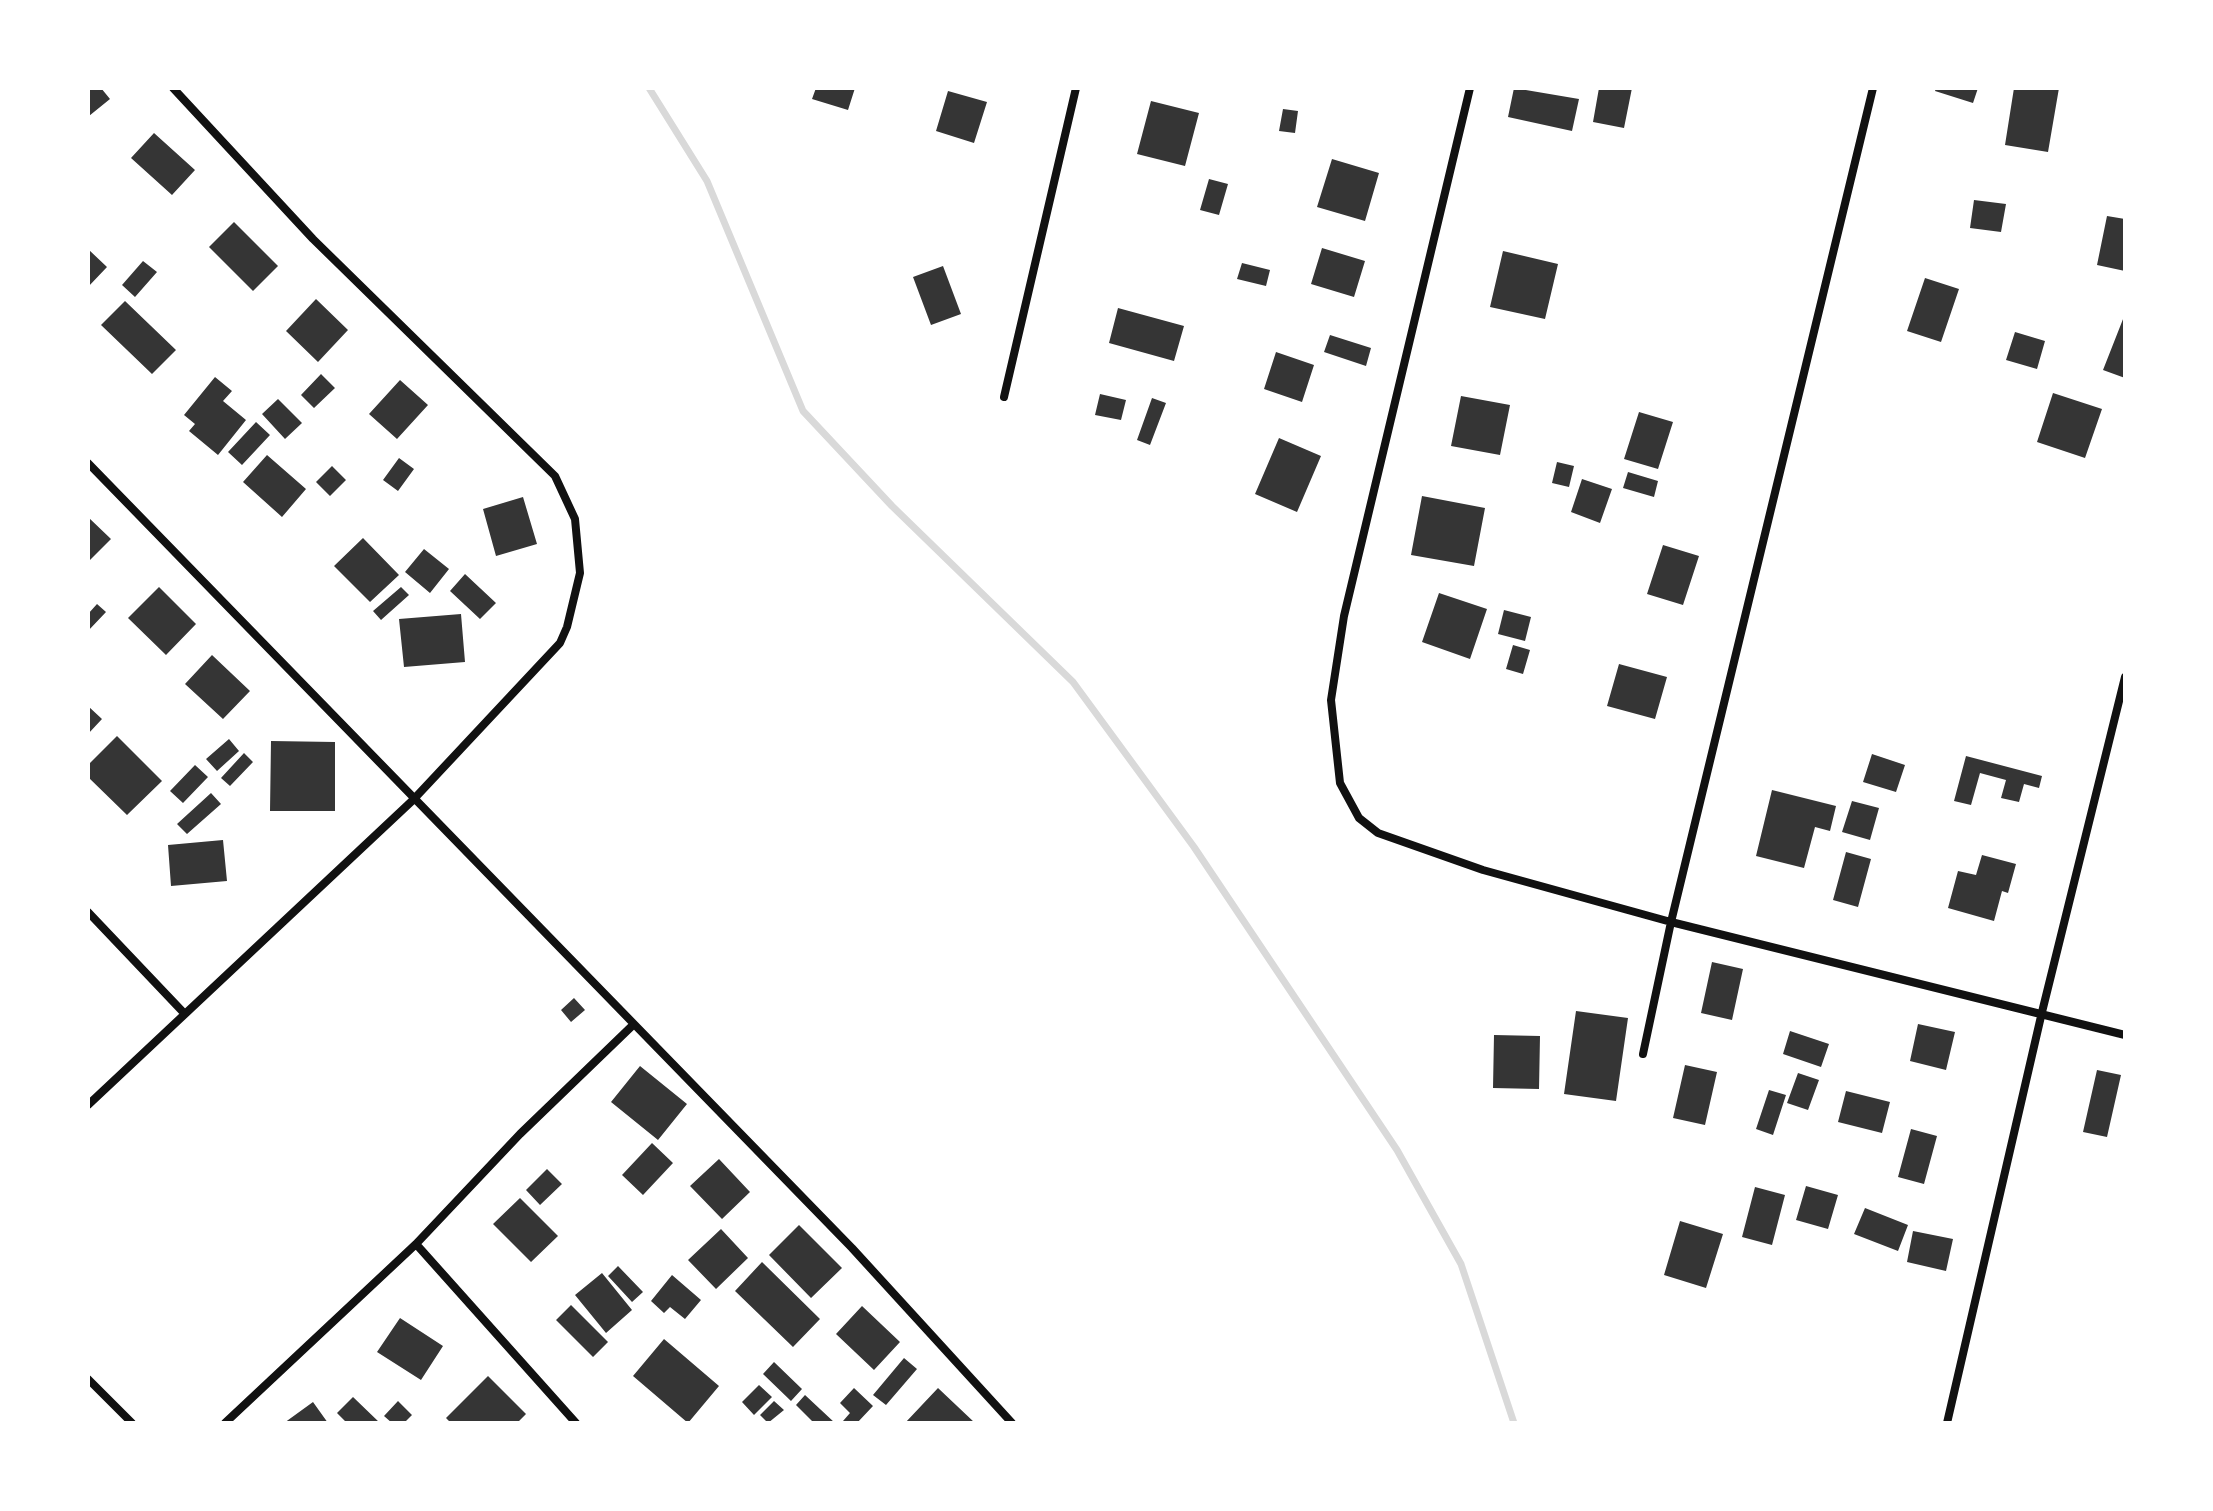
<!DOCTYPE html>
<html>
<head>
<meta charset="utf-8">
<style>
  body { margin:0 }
  #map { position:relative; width:2213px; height:1511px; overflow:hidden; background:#fff; font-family:Bitter,serif }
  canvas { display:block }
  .frame { position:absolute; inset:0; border:90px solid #fff; pointer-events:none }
</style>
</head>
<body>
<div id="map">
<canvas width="2213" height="1511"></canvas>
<div class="frame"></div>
</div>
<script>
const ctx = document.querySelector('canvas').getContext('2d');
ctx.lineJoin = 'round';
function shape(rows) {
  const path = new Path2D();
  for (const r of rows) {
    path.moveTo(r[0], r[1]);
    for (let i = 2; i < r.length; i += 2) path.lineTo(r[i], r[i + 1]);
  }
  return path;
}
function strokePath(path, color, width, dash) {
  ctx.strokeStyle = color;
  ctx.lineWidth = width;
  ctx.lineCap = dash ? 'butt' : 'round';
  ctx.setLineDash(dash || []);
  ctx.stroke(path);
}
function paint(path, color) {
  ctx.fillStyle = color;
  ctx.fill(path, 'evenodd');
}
strokePath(shape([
  [649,88,707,181,803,411,892,506,1073,682,1194,847,1397,1150,1461,1264,1514,1423]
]), '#d9d9d9', 7);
paint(shape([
  [88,88,101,88,110,99,89,116],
  [816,88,855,88,848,110,812,99],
  [1514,88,1579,99,1572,131,1508,117],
  [1599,88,1632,88,1624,128,1593,122],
  [1936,88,1978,88,1973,103,1935,91],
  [2014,88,2059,88,2048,152,2005,145],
  [948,91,987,102,974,143,936,131],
  [1151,101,1199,113,1185,166,1137,154],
  [1283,109,1298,111,1295,133,1279,131],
  [154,133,195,170,172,195,131,158],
  [1332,159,1379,173,1365,221,1317,207],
  [1209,179,1228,184,1219,215,1200,210],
  [1974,200,2006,204,2001,232,1970,228],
  [2107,216,2125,219,2125,271,2097,265],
  [234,222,278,266,253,291,209,247],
  [1322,248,1365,261,1354,297,1311,284],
  [88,249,107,267,88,287],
  [1503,251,1558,264,1545,319,1490,307],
  [143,261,157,272,135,297,122,285],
  [1242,263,1270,270,1266,286,1237,279],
  [943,266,961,314,931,325,913,277],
  [1925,278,1959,289,1941,342,1907,331],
  [316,299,348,330,318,362,286,331],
  [125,301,176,350,152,374,101,325],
  [1118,308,1184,326,1174,361,1109,343],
  [2125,314,2125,378,2103,370],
  [2015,332,2045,341,2037,369,2006,360],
  [1330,335,1371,348,1366,366,1324,352],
  [1276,352,1314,365,1302,402,1264,389],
  [321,374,335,388,314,408,301,395],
  [215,377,232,391,223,401,246,420,218,455,189,431,195,424,184,415],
  [400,380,428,405,397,439,369,414],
  [2053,393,2102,409,2085,458,2037,442],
  [1100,394,1126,400,1121,420,1095,415],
  [1461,396,1510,405,1500,455,1451,446],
  [1152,398,1166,403,1150,445,1137,440],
  [278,399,302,423,285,439,262,414],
  [1639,412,1673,422,1658,469,1624,459],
  [256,422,270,435,242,465,228,452],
  [1279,438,1321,456,1297,512,1255,494],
  [267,455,306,489,282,517,243,482],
  [399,458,414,469,398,491,383,480],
  [1557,462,1574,466,1569,487,1552,483],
  [332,466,346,480,330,496,316,482],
  [1628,472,1658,481,1654,497,1623,488],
  [1582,479,1612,489,1600,523,1571,512],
  [1422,496,1485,508,1474,566,1411,555],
  [523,497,537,544,496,556,483,509],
  [88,517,111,539,88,562],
  [363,538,399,575,370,602,334,566],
  [1663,545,1699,556,1683,605,1647,594],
  [424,549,449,569,430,593,405,572],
  [465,574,496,603,480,619,450,591],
  [159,587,196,624,166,655,128,618],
  [401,587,409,595,381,620,373,611],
  [1439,593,1487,609,1470,659,1422,642],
  [97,604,106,612,88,631,88,614],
  [1504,610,1531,617,1525,641,1498,634],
  [461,614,465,662,404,667,399,619],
  [1513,645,1530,650,1523,674,1506,669],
  [212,655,250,691,223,719,185,684],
  [1619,664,1667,677,1655,719,1607,706],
  [88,706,102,719,88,734],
  [117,736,162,781,127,815,88,777,88,765],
  [229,739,239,751,217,771,206,759],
  [271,741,335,742,335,811,270,811],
  [244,753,253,762,230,786,221,778],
  [1872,754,1905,765,1896,792,1863,782],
  [1966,756,2042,776,2039,788,2024,784,2019,802,2001,798,2006,780,1980,773,1971,805,1954,801],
  [195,765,208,777,183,803,170,791],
  [1772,790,1836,806,1830,831,1815,827,1804,868,1756,856],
  [211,793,221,804,187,834,177,824],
  [1852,801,1879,808,1870,840,1842,832],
  [223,840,227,881,171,886,168,845],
  [1846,852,1871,859,1858,907,1833,900],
  [1982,855,2016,864,2008,893,2002,891,1994,921,1948,908,1958,871,1976,875],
  [1712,962,1743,969,1732,1020,1701,1013],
  [574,998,585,1010,571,1022,561,1010],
  [1576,1011,1628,1018,1616,1101,1564,1094],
  [1918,1024,1955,1032,1946,1070,1910,1061],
  [1790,1031,1829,1044,1821,1067,1783,1054],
  [1494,1035,1540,1036,1539,1089,1493,1088],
  [1685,1065,1717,1072,1705,1125,1673,1118],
  [640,1066,687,1104,658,1140,611,1102],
  [2097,1070,2121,1075,2107,1137,2083,1132],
  [1798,1073,1819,1080,1808,1110,1787,1103],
  [1769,1090,1786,1095,1773,1135,1756,1129],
  [1846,1091,1890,1102,1882,1133,1838,1122],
  [1911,1129,1937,1136,1924,1184,1898,1177],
  [652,1143,673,1163,643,1195,622,1175],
  [719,1159,750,1192,722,1219,690,1186],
  [547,1169,562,1184,540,1205,526,1190],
  [1806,1186,1838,1195,1828,1229,1796,1220],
  [1755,1187,1785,1195,1772,1245,1742,1237],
  [520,1198,558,1236,531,1262,493,1224],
  [1865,1208,1908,1225,1898,1251,1854,1234],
  [1680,1221,1723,1234,1706,1288,1664,1275],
  [799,1225,842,1268,811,1298,769,1255],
  [721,1229,748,1258,716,1289,688,1260],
  [1913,1231,1953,1239,1946,1271,1907,1262],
  [762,1262,820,1319,793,1347,735,1291],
  [618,1266,643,1292,632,1302,608,1276],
  [602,1273,632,1310,606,1333,575,1295],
  [672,1275,701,1300,685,1319,670,1307,664,1313,651,1301],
  [571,1305,608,1342,593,1357,556,1320],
  [862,1306,900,1342,874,1370,836,1334],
  [400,1318,443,1346,421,1380,377,1352],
  [664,1339,719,1386,688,1423,633,1376],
  [904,1358,917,1369,886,1405,873,1395],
  [774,1362,802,1389,791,1401,763,1374],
  [488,1376,526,1414,517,1423,451,1423,446,1418],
  [759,1385,772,1397,754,1415,742,1402],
  [854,1388,873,1406,857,1423,846,1423,843,1421,850,1413,840,1403],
  [938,1388,975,1423,905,1423],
  [805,1395,835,1423,814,1423,796,1405],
  [353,1397,380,1423,347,1423,337,1413],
  [398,1401,412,1415,404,1423,392,1423,384,1416],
  [774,1401,784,1410,768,1423,760,1415],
  [313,1402,328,1423,284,1423]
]), '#353535');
strokePath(shape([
  [1470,88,1344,616,1331,700,1340,783,1359,818,1378,833,1483,870,1671,922,2125,1035],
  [1004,397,1076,88],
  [88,463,852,1248,1012,1423],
  [88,912,183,1012],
  [1643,1054,1671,922,1873,88],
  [88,1105,413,800,560,643,567,627,580,573,575,519,555,476,313,239,173,88],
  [416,1244,576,1423],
  [88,1379,132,1423],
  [225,1423,416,1244,520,1134,633,1025],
  [1947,1423,2042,1012,2125,677]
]), '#111', 8);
</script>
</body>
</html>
